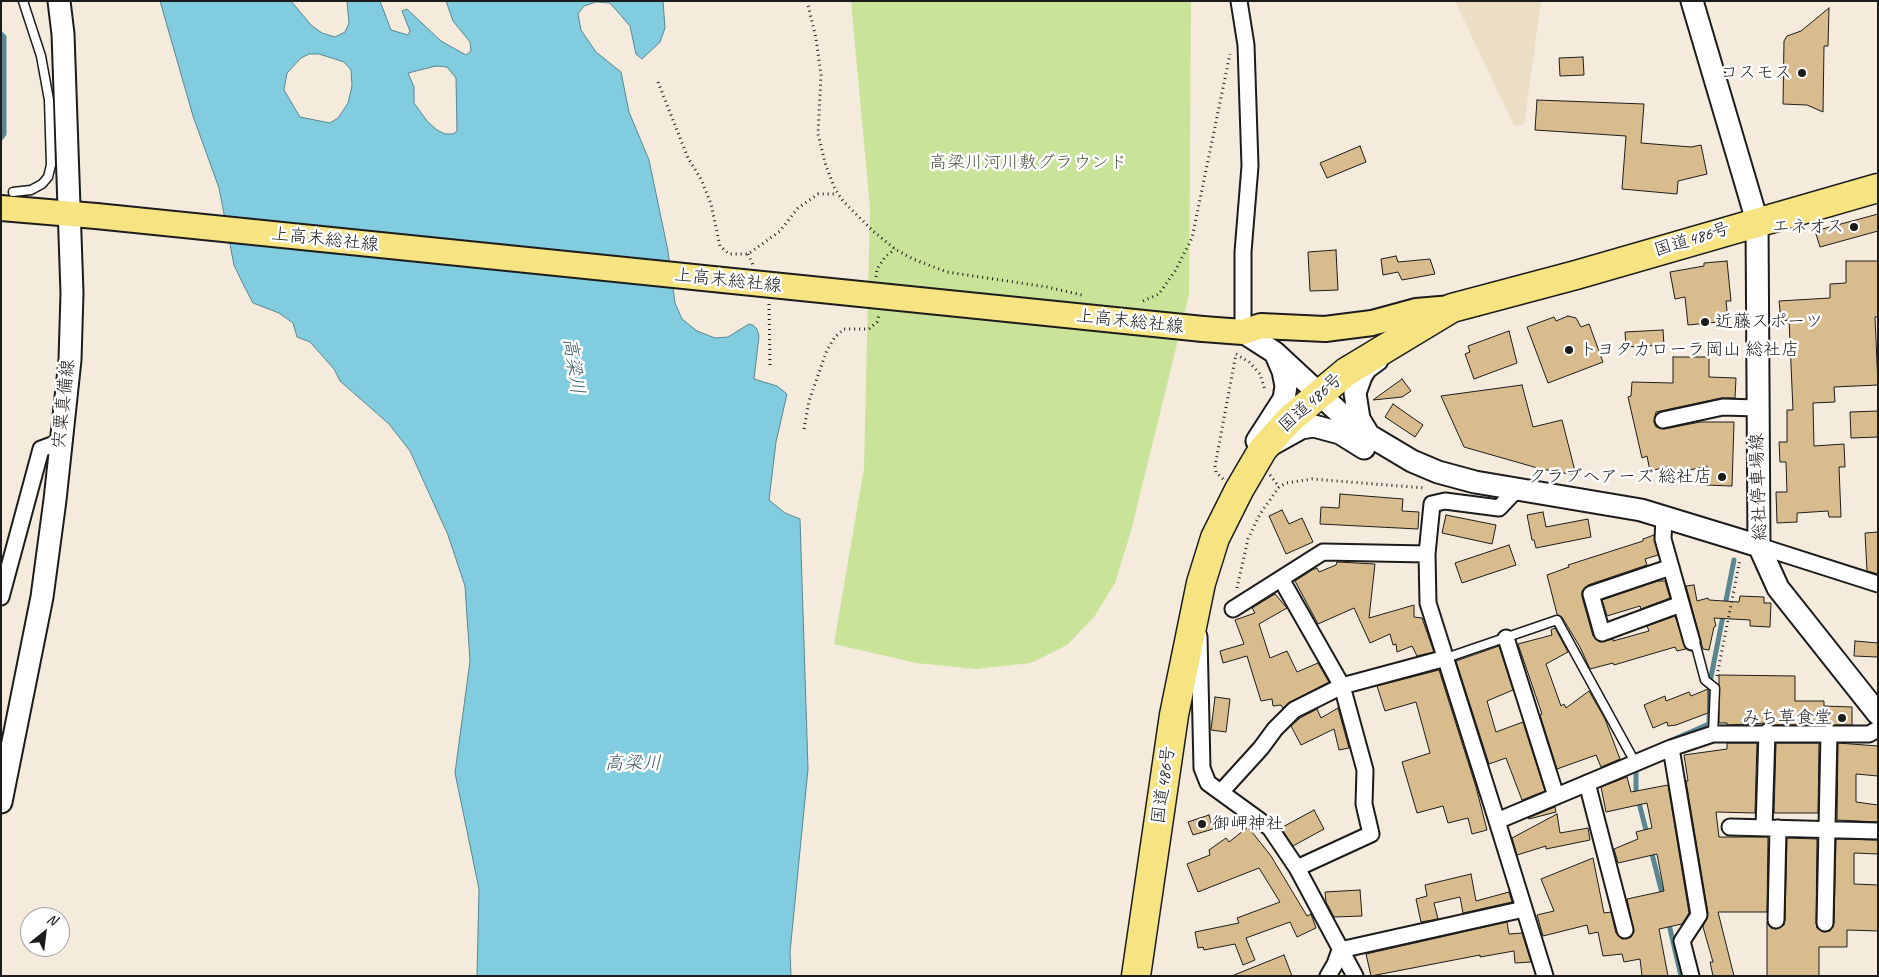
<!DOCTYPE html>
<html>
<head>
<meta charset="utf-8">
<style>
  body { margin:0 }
  #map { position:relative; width:1879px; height:977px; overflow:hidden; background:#f4ebdd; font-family:Caveat,sans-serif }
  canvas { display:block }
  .frame { position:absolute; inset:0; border:2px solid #1c1c1c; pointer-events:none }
  .north { position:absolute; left:20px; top:907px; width:50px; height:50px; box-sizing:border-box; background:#fff; border:1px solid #a4a4a4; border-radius:50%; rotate:29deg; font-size:14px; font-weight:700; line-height:20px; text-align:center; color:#1c1c1c }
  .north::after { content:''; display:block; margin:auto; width:18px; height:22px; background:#1c1c1c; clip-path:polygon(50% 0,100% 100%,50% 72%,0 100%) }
</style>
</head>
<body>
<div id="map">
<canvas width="1879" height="977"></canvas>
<div class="frame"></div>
<div class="north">N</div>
</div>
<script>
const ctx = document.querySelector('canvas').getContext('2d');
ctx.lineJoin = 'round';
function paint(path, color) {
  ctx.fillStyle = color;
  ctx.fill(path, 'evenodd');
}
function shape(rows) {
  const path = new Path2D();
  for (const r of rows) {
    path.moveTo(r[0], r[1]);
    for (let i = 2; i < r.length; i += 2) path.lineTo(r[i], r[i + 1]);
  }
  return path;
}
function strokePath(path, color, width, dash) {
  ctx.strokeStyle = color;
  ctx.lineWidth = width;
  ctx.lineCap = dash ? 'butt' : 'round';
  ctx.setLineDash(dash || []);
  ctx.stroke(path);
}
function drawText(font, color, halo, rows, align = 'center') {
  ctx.font = font + ' Caveat,"Klee One",sans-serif';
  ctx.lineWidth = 5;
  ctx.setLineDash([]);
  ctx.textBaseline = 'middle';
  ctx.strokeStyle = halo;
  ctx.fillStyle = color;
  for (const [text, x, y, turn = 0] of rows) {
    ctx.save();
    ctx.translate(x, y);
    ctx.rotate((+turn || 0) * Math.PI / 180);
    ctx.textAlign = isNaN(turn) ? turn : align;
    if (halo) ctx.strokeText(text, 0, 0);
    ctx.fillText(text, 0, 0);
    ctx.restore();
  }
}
paint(shape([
  [1455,1,1541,1,1524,125,1514,126]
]), '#ecddc5');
paint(shape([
  [851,1,1191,1,1189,295,1131,531,1115,583,1094,617,1067,645,1031,663,976,669,916,663,834,644,864,468,870,208]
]), '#c9e399');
const water = shape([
  [160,1,291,1,311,25,322,33,335,37,345,32,349,23,347,1,380,1,391,30,408,35,410,31,402,11,407,9,441,41,466,55,471,51,470,42,453,21,446,1,663,1,665,28,660,42,642,59,636,54,630,26,610,3,596,2,584,6,578,14,581,30,596,52,621,72,629,112,649,160,668,251,675,303,682,319,697,331,715,338,728,337,749,324,753,325,757,329,759,336,754,379,777,386,787,394,776,442,769,500,785,513,800,519,808,769,790,952,791,976,477,976,479,889,455,773,470,661,465,586,448,535,410,451,389,424,340,381,334,369,310,342,297,337,293,323,279,313,253,303,243,284,234,265,219,188,193,116,160,1],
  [309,54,319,54,344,62,351,70,352,86,348,103,338,118,330,123,300,117,284,90,287,73,301,58,309,54],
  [436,66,447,67,456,78,457,131,453,134,445,134,437,130,427,121,414,103,414,87,408,73,436,66]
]);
paint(water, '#81cddf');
strokePath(water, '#598691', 1);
strokePath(shape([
  [1,34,4,37,4,134,1,138],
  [1670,741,1709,724,1710,682,1734,560],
  [1636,767,1636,791,1647,834],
  [1651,850,1663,897],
  [1668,920,1681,976]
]), '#598691', 5);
const building = shape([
  [1829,8,1828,46,1824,46,1823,112,1807,105,1783,104,1784,41,1787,36,1801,31,1829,8],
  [1583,57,1584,75,1560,76,1559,58,1583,57],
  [1537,100,1644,104,1641,143,1691,147,1701,145,1707,174,1678,181,1677,194,1622,189,1626,136,1535,130,1537,100],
  [1360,146,1366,162,1327,178,1320,163,1360,146],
  [1878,214,1878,231,1820,247,1815,231,1878,214],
  [1336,250,1338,290,1310,291,1308,252,1336,250],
  [1396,256,1398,262,1430,259,1435,274,1402,280,1398,272,1383,275,1381,259,1396,256],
  [1727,261,1731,301,1726,301,1728,321,1688,325,1685,297,1675,299,1670,272,1704,266,1704,263,1727,261],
  [1846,261,1878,261,1878,317,1875,317,1878,385,1834,387,1835,402,1813,403,1814,446,1844,444,1845,467,1839,467,1841,517,1829,517,1828,511,1797,513,1797,522,1777,523,1776,492,1787,492,1786,462,1780,462,1779,442,1787,442,1787,410,1793,410,1789,320,1781,321,1779,301,1830,298,1830,284,1846,283,1846,261],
  [1568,316,1576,318,1581,327,1589,324,1603,362,1548,383,1527,327,1554,317,1556,321,1568,316],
  [1663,330,1664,345,1626,347,1625,332,1663,330],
  [1509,331,1517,363,1474,379,1465,354,1470,352,1468,346,1509,331],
  [1673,357,1709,357,1709,377,1736,378,1735,398,1721,398,1656,412,1654,422,1656,427,1664,429,1700,422,1734,422,1732,486,1706,485,1707,466,1673,474,1671,466,1650,471,1647,456,1642,458,1628,397,1631,396,1632,382,1673,383,1673,357],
  [1402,379,1411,391,1402,397,1373,400,1402,379],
  [1522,385,1533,427,1562,420,1576,475,1541,469,1464,447,1441,396,1522,385],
  [1393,404,1423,425,1415,437,1385,417,1393,404],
  [1878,411,1878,437,1851,438,1850,412,1878,411],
  [1340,494,1403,499,1402,511,1419,512,1418,529,1320,524,1321,507,1339,508,1340,494],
  [1282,510,1289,524,1302,518,1313,542,1286,554,1269,516,1282,510],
  [1543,512,1546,527,1588,519,1591,537,1536,548,1534,540,1532,540,1527,515,1543,512],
  [1446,515,1496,525,1492,544,1442,533,1446,515],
  [1878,532,1878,574,1867,571,1865,533,1878,532],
  [1654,535,1658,555,1645,559,1647,565,1588,585,1582,591,1582,597,1593,636,1600,642,1613,639,1613,641,1649,631,1647,626,1675,616,1686,649,1677,651,1675,647,1614,665,1613,663,1590,669,1580,647,1562,617,1557,614,1547,575,1569,567,1568,565,1643,541,1643,539,1654,535],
  [1509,545,1516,565,1462,583,1455,563,1509,545],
  [1337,562,1375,564,1369,618,1414,605,1414,617,1422,618,1434,652,1417,656,1412,646,1397,652,1396,644,1393,645,1390,634,1370,643,1354,608,1318,624,1295,581,1312,570,1317,568,1319,572,1336,565,1337,562],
  [1658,581,1665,581,1670,598,1641,609,1640,606,1607,616,1602,600,1658,581],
  [1694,585,1697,601,1708,598,1709,600,1739,602,1740,596,1764,597,1764,603,1771,603,1770,627,1750,626,1750,620,1714,618,1716,626,1714,627,1709,650,1703,649,1686,586,1694,585],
  [1275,594,1287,608,1259,624,1270,658,1287,651,1297,672,1318,663,1329,682,1290,702,1283,708,1281,705,1273,706,1272,699,1261,701,1247,656,1223,663,1220,651,1244,644,1235,620,1255,613,1252,608,1275,594],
  [1555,628,1568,652,1546,664,1561,706,1564,704,1566,708,1589,691,1605,719,1620,759,1601,767,1596,755,1557,769,1540,715,1542,714,1518,644,1552,635,1551,630,1555,628],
  [1855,641,1878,643,1878,657,1854,656,1855,641],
  [1499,646,1513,690,1487,701,1496,732,1523,722,1545,791,1522,800,1506,758,1489,764,1456,661,1499,646],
  [1439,670,1476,787,1487,830,1472,834,1468,818,1448,823,1443,806,1417,813,1402,762,1430,753,1416,702,1385,711,1377,686,1439,670],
  [1719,675,1795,676,1795,701,1824,701,1824,706,1852,707,1852,725,1773,725,1767,723,1727,725,1727,723,1719,723,1719,675],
  [1708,689,1708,713,1676,725,1668,726,1667,722,1653,728,1644,705,1665,696,1666,701,1689,692,1691,696,1708,689],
  [1215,697,1230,699,1226,732,1211,730,1215,697],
  [1338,708,1349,748,1339,750,1334,729,1301,745,1291,726,1300,718,1317,709,1321,718,1338,708],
  [1727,743,1757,743,1755,813,1716,812,1719,837,1768,837,1767,912,1718,912,1734,976,1713,976,1710,962,1713,962,1703,927,1708,913,1686,781,1688,781,1684,755,1727,749,1727,743],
  [1776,743,1819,743,1818,813,1774,813,1776,743],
  [1838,743,1878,746,1878,776,1856,774,1856,802,1878,805,1878,822,1837,820,1838,743],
  [1627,777,1631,792,1668,785,1689,913,1682,924,1659,929,1668,976,1642,976,1640,959,1624,962,1622,954,1603,956,1598,932,1589,934,1587,925,1543,936,1537,915,1554,911,1541,879,1593,858,1604,913,1611,912,1616,933,1622,939,1631,937,1634,932,1627,899,1664,891,1657,854,1618,863,1614,849,1638,839,1636,832,1652,828,1647,803,1606,812,1601,787,1627,777],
  [1555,807,1556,812,1529,819,1528,818,1555,807],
  [1314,810,1324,829,1293,846,1281,828,1314,810],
  [1557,814,1560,833,1588,828,1590,840,1546,849,1546,846,1517,855,1512,838,1557,814],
  [1209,815,1213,829,1193,835,1188,822,1209,815],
  [1248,827,1271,856,1307,916,1311,914,1316,928,1297,937,1290,922,1246,938,1255,960,1243,965,1235,944,1204,950,1203,947,1198,948,1195,932,1239,923,1237,918,1280,902,1259,868,1198,892,1187,864,1210,855,1209,850,1226,838,1229,842,1248,827],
  [1787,838,1817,839,1816,923,1817,928,1824,932,1830,931,1834,923,1836,839,1878,840,1878,854,1854,853,1854,884,1878,885,1878,931,1847,930,1847,947,1819,947,1819,976,1767,976,1767,922,1771,928,1776,929,1784,925,1785,920,1787,838],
  [1471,874,1476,901,1509,892,1512,902,1463,913,1460,897,1434,903,1438,919,1421,922,1416,899,1427,896,1425,885,1471,874],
  [1360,890,1362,916,1334,917,1326,902,1325,892,1360,890],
  [1507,922,1509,934,1522,933,1531,962,1515,963,1514,951,1480,957,1480,955,1371,976,1366,954,1507,922],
  [1284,955,1292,976,1234,976,1234,975,1284,955]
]);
paint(building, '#d9bc8d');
strokePath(building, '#1c1c1c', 1);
const lane = shape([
  [13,192,31,190,42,184,48,177,51,165,49,100,41,56,23,1],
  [1692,642,1696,646,1705,680,1715,688,1713,734],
  [1446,658,1557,620,1636,764]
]);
const street = shape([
  [1239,1,1246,45,1250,166,1243,252,1243,332],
  [1663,420,1723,407,1757,408],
  [1664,517,1663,539,1692,642],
  [1759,546,1878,584],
  [1671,567,1591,594,1602,633,1681,604],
  [1281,579,1342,686,1365,770,1364,804,1371,834,1297,868],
  [1,597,41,449,60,442],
  [1233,609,1323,552,1427,554],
  [1199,636,1202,768,1208,783,1270,828,1297,868,1355,976],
  [1506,638,1556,796],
  [1671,748,1699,915,1682,941,1691,976],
  [1587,783,1625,930],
  [1221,792,1261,748,1275,729,1294,710,1342,686,1446,658],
  [1497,821,1428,603,1427,554,1432,504,1445,501,1499,508,1517,489],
  [1730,827,1878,831],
  [1764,828,1767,732],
  [1776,920,1778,828],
  [1825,923,1829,733],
  [1340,950,1524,909],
  [1328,976,1335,964,1340,950],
  [1545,976,1497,821,1671,748,1713,734,1869,734,1878,729]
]);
const secondary = shape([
  [1692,1,1757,221,1759,546,1778,588,1878,714],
  [1243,332,1274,352,1355,427,1412,461,1438,472,1475,482,1641,510,1759,546],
  [1368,434,1359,419,1355,393,1361,376,1366,368,1377,360],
  [1257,441,1284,399,1286,386,1283,371,1277,357],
  [1274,443,1301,428,1314,426,1340,433,1364,448],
  [1,802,42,597,55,500,70,360,72,293,63,34,59,1]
]);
const primary = shape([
  [1,208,96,216],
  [1203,329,1243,332,1261,326,1325,329,1372,323,1416,311,1452,308]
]);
const highway = shape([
  [1136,976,1174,715,1201,583,1215,538,1239,490,1263,449,1290,419,1346,372,1452,308,1576,275,1878,188]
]);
strokePath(lane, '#1c1c1c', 11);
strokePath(street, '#1c1c1c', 19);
strokePath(secondary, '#1c1c1c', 25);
strokePath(primary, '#1c1c1c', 28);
strokePath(highway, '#1c1c1c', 31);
strokePath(shape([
  [807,1,816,38,821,75,818,134,826,166,835,189,843,201,873,231,895,249,913,259,947,272,1047,287,1082,295],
  [658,82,688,158,701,179,711,204,720,246,729,254,748,254,780,231,798,208,818,194,837,194],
  [748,254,753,265],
  [876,277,877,269,885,257,895,249],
  [1143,301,1159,294,1175,271,1192,238,1230,54],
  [769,304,770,365],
  [804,429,809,401,827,350,835,337,844,329,869,329,877,322,879,315],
  [1270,475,1279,487],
  [1223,479,1216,472,1215,466,1236,354,1249,362,1260,374,1265,390],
  [1237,588,1248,539,1260,514,1279,487,1286,483,1312,479,1425,488],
  [1717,676,1740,559]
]), '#1c1c1c', 3, [1, 4]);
strokePath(lane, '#fff', 8);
strokePath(street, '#fff', 15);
strokePath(secondary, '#fff', 21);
strokePath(primary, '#f6e381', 24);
strokePath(highway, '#f6e381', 28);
const primaryBridge = shape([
  [96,216,1203,329]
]);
strokePath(primaryBridge, '#1c1c1c', 28, []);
strokePath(primaryBridge, '#f6e381', 24);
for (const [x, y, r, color] of [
  [1802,73,5,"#1c1c1c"],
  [1854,227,5,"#1c1c1c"],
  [1705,322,5,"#1c1c1c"],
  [1569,350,5,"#1c1c1c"],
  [1722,477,5,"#1c1c1c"],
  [1842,718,5,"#1c1c1c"],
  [1202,824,5,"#1c1c1c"]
]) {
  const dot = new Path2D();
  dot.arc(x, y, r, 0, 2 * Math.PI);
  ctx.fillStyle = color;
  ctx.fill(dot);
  strokePath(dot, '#fff', 2);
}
drawText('18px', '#1c1c1c', '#fff', [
  ["コスモス",1792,73],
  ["エネオス",1844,227],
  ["近藤スポーツ",1715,322,"left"],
  ["トヨタカローラ岡山 総社店",1579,350,"left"],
  ["クラブヘアーズ 総社店",1712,477],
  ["みち草食堂",1832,718],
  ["御岬神社",1212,824,"left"]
], 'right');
drawText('18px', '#505842', '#fff', [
  ["高梁川河川敷グラウンド",1028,163]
]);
drawText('18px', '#1c1c1c', '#fff', [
  ["上高末総社線",325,240,6],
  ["国道486号",1692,240,-17],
  ["上高末総社線",728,281,6],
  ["上高末総社線",1130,322,6],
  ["国道486号",1311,403,-42],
  ["宍粟真備線",64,404,-84],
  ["総社停車場線",1759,487,-92],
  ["国道486号",1164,785,-82]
]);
drawText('italic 19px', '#3f5a60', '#fff', [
  ["高梁川",573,366,81],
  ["高梁川",633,764]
]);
</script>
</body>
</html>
